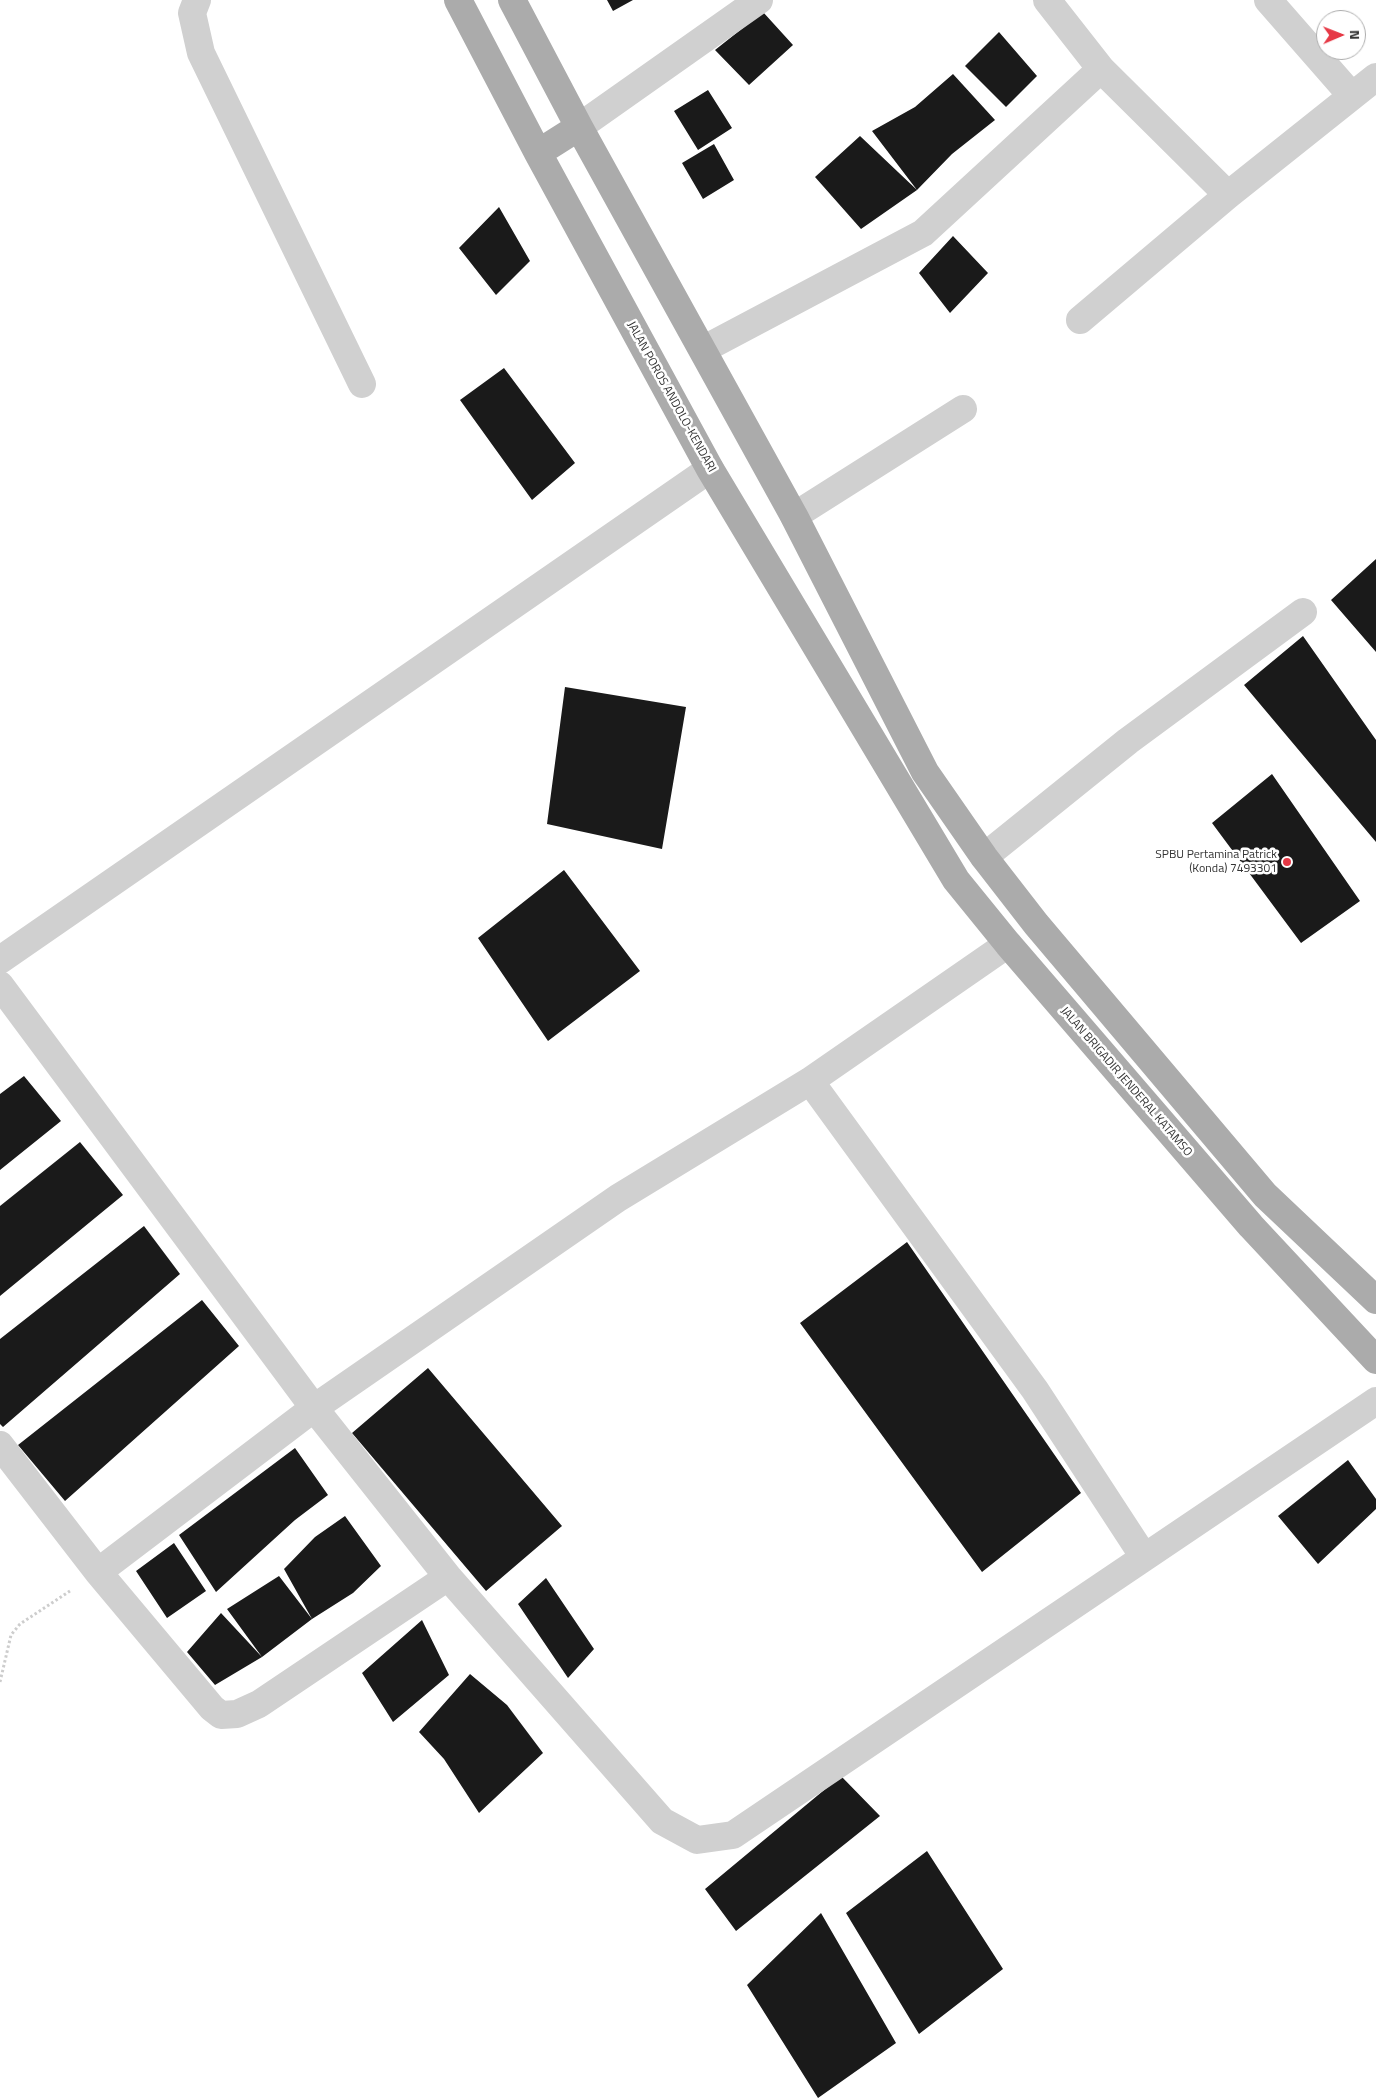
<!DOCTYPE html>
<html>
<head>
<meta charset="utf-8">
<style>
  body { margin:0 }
  #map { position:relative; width:1376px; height:2098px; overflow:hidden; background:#fff; font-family:"Titillium Web",sans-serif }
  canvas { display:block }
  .north { position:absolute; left:1316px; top:10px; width:50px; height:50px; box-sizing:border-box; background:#fff; border:1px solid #adadad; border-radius:50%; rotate:89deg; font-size:14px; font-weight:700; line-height:20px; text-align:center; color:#333 }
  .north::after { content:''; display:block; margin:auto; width:18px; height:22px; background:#e63946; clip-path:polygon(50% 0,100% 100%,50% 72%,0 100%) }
</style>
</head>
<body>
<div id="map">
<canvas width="1376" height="2098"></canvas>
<div class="north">N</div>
</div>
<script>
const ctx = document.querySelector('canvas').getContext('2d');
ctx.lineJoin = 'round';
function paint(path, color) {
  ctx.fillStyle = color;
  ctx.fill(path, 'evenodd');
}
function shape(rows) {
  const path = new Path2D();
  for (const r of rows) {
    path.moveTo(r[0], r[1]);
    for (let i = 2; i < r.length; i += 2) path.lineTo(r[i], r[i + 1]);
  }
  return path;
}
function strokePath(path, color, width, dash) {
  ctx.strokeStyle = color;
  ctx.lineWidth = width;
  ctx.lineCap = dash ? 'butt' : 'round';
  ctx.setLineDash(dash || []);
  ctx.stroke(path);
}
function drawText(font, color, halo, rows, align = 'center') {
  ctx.font = font + ' "Titillium Web",sans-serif';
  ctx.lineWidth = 5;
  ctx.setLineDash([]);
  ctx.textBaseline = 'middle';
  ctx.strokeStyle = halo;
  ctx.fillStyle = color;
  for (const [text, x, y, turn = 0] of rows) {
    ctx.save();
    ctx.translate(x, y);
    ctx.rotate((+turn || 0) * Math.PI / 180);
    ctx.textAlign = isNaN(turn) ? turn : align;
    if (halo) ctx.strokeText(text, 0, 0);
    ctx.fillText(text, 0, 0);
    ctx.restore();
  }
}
paint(shape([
  [607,0,633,0,613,11],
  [763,12,793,45,749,85,715,50],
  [999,32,1037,76,1006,107,965,66],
  [953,74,995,120,952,154,917,190,872,131,915,107],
  [708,90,732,128,698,150,674,111],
  [860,136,917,190,861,229,815,177],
  [714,144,734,180,703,199,682,163],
  [499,207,530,261,496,295,459,248],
  [953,236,988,273,950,313,919,273],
  [504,368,575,463,532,500,460,400],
  [1376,559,1376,652,1331,600],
  [1303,636,1376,740,1376,842,1244,685],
  [565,687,686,707,662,849,547,824],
  [1272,774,1360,901,1301,943,1212,823],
  [564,870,640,971,548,1041,478,938],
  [24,1076,61,1121,0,1170,0,1094],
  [80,1142,123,1195,0,1296,0,1206],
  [144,1226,180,1274,3,1427,0,1424,0,1339],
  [907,1242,1081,1493,982,1572,800,1323],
  [202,1300,239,1346,65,1501,18,1445],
  [428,1368,562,1526,486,1591,352,1433],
  [295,1448,328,1495,295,1520,216,1592,179,1535],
  [1348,1460,1376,1499,1376,1509,1318,1564,1278,1516],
  [345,1516,381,1566,353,1593,312,1619,284,1569,315,1537],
  [174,1543,206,1591,167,1618,136,1571],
  [279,1576,312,1619,262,1657,215,1685,187,1652,221,1613,262,1657,227,1609],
  [546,1578,594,1649,568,1678,518,1604],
  [422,1620,449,1675,393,1722,362,1673],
  [470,1674,507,1705,543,1753,479,1813,444,1759,419,1732],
  [841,1776,880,1816,736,1931,705,1889],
  [927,1851,1003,1969,919,2034,846,1913],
  [821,1913,896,2043,818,2098,747,1985]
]), '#1a1a1a');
strokePath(shape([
  [0,1682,11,1635,20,1624,70,1591]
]), '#cdcdcd', 3, [2.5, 2.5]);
strokePath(shape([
  [197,0,192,13,201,53,362,384],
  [1047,0,1101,69,1228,195],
  [1268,0,1352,96],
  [579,127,759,0],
  [1080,320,1228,195,1376,77],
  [704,349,923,233,1101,69],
  [794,516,963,409],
  [984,857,1128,741,1303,612],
  [0,960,710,469],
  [0,985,314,1408,448,1577,662,1821,697,1840,733,1835,1376,1401],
  [810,1081,1035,1390,1144,1557],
  [0,1445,98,1572,212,1708,221,1715,237,1714,259,1704,448,1577],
  [98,1572,314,1408,618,1198,810,1081,1008,944]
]), '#d0d0d0', 28);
strokePath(shape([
  [458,0,538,153,710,469,956,880,1008,944,1251,1226,1376,1360],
  [512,0,579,127,794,516,925,772,984,857,1036,924,1265,1195,1376,1300],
  [538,153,579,127]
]), '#ababab', 28);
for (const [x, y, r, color] of [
  [1287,862,5,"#e63946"]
]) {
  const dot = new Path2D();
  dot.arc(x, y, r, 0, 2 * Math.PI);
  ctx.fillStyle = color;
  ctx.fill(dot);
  strokePath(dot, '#fff', 2);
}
drawText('12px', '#333', '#fff', [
  ["JALAN POROS ANDOLO-KENDARI",671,397,61],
  ["JALAN BRIGADIR JENDERAL KATAMSO",1126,1082,49]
]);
drawText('12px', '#333', '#fff', [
  ["SPBU Pertamina Patrick",1277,855],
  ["(Konda) 7493301",1277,869]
], 'right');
</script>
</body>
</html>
